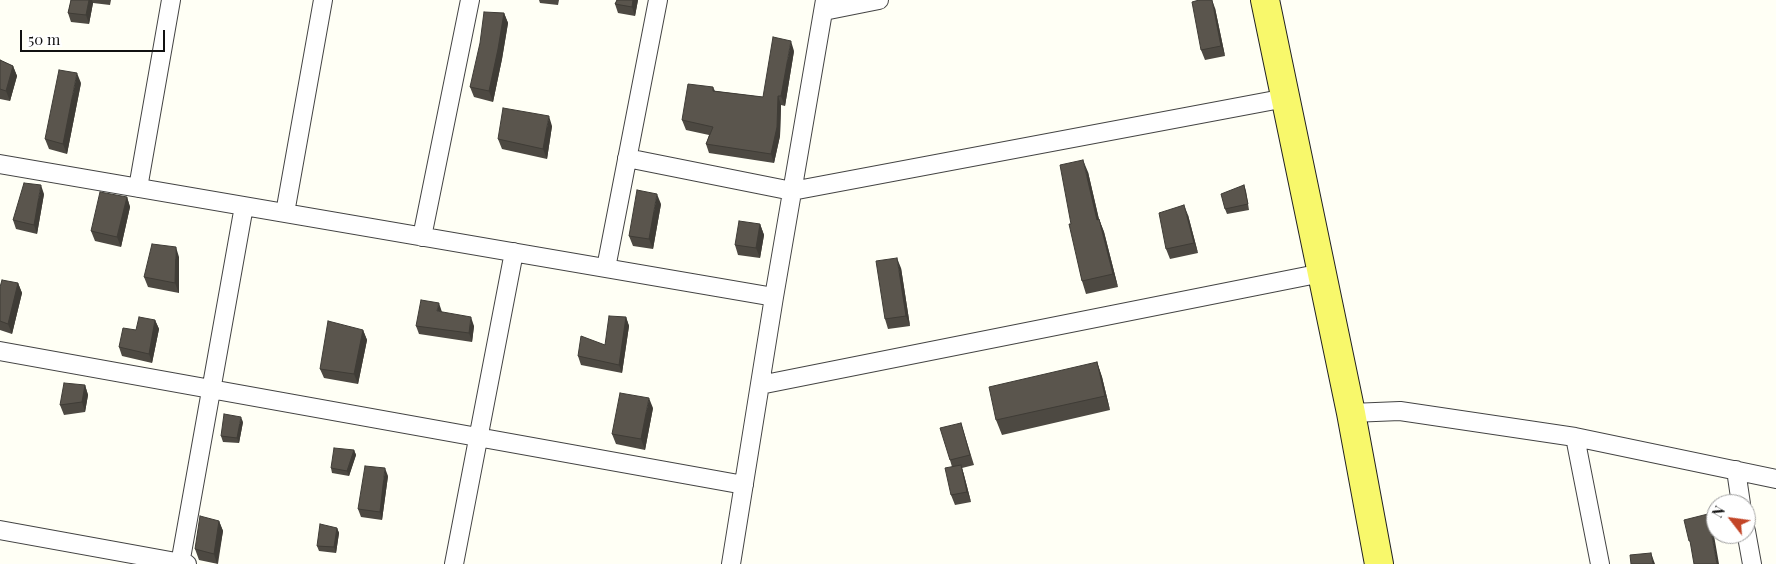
<!DOCTYPE html>
<html>
<head>
<meta charset="utf-8">
<style>
  body { margin:0 }
  #map { position:relative; width:1776px; height:564px; overflow:hidden; background:#fffff5; font-family:"Playfair Display",serif }
  canvas { display:block }
  .north { position:absolute; left:1706px; top:494px; width:50px; height:50px; box-sizing:border-box; background:#fff; border:1px solid #a0a0a0; border-radius:50%; rotate:300deg; font-size:14px; font-weight:700; line-height:20px; text-align:center; color:#111 }
  .north::after { content:''; display:block; margin:auto; width:18px; height:22px; background:#c34527; clip-path:polygon(50% 0,100% 100%,50% 72%,0 100%) }
  .scale { position:absolute; left:20px; top:30px; width:145px; height:22px; box-sizing:border-box; border:2px solid #111; border-top:0; padding-left:6px; font-size:15px; line-height:18px; white-space:nowrap; color:#111; -webkit-text-stroke:4px #fff; paint-order:stroke }
</style>
</head>
<body>
<div id="map">
<canvas width="1776" height="564"></canvas>
<div class="north">N</div>
<div class="scale">50 m</div>
</div>
<script>
const ctx = document.querySelector('canvas').getContext('2d');
ctx.lineJoin = 'round';
function shape(rows) {
  const path = new Path2D();
  for (const r of rows) {
    path.moveTo(r[0], r[1]);
    for (let i = 2; i < r.length; i += 2) path.lineTo(r[i], r[i + 1]);
  }
  return path;
}
function strokePath(path, color, width, dash) {
  ctx.strokeStyle = color;
  ctx.lineWidth = width;
  ctx.lineCap = dash ? 'butt' : 'round';
  ctx.setLineDash(dash || []);
  ctx.stroke(path);
}
function paint(path, color) {
  ctx.fillStyle = color;
  ctx.fill(path, 'evenodd');
}
const street = shape([
  [824,11,879,0],
  [627,158,792,191,1286,98],
  [0,164,774,297],
  [138,188,171,0],
  [285,213,323,0],
  [422,237,470,0],
  [606,268,658,0],
  [0,351,744,485],
  [760,385,1322,273],
  [1351,413,1400,411,1575,437,1776,479],
  [1575,437,1600,564],
  [1736,470,1741,504],
  [0,530,187,564],
  [1746,531,1752,564],
  [180,564,244,206],
  [454,564,514,252],
  [731,564,774,297,825,0]
]);
const primary = shape([
  [1265,0,1351,413,1379,564]
]);
strokePath(street, '#444', 20);
strokePath(primary, '#222', 30);
strokePath(street, '#fff', 18);
strokePath(primary, '#f8f86b', 28);
paint(shape([
  [71,0,111,0,110,5,93,3,89,24,71,22,68,13],
  [539,0,559,0,558,5,540,3],
  [617,0,638,0,635,16,618,13,615,4],
  [1215,8,1225,56,1205,60,1201,50],
  [504,13,508,23,502,59,493,102,474,97,470,87],
  [794,51,785,106,781,105,780,136,774,163,709,153,706,144,709,135,686,130,682,120,713,87,715,91,763,97],
  [0,60,13,66,17,76,10,101,0,99],
  [81,83,67,154,49,149,45,139],
  [552,126,547,159,502,149,498,139],
  [1088,172,1099,220,1099,219,1104,232,1118,287,1086,294,1082,281,1071,224],
  [1244,185,1246,191,1249,210,1227,214,1225,209],
  [44,194,37,234,16,229,13,220],
  [127,197,130,207,121,247,95,241,91,231],
  [661,204,653,249,633,246,629,236],
  [1188,215,1198,253,1170,259,1166,249],
  [760,224,764,235,760,258,738,255,735,245],
  [179,257,179,293,148,287,144,277],
  [901,268,910,326,888,329,885,319],
  [18,283,22,293,12,334,0,330,0,287],
  [442,312,474,326,472,342,419,334,416,326],
  [626,317,629,326,622,373,581,365,578,356,605,345],
  [155,320,159,329,152,363,122,356,119,347,136,330],
  [363,330,367,340,358,384,324,378,320,369],
  [1097,362,1102,377,1110,410,1002,435,996,420],
  [85,385,88,395,85,412,64,415,60,405],
  [653,408,645,450,616,444,612,434],
  [243,422,239,443,223,442,221,436],
  [961,423,974,465,962,468,964,475,971,502,955,505,951,495,952,467,950,460],
  [354,450,356,455,349,476,332,473,331,468],
  [388,476,382,520,361,517,358,509],
  [219,521,223,531,218,564,199,560,195,549],
  [337,528,339,533,336,553,319,551,317,546]
]), '#4d4942');
paint(shape([
  [89,0,92,0,93,3,89,24,86,15],
  [633,0,638,0,635,16,632,7],
  [1212,0,1215,8,1225,56,1221,46],
  [504,13,508,23,502,59,493,102,489,91],
  [791,41,794,51,785,106,781,96],
  [13,66,17,76,10,101,6,91],
  [77,73,81,83,67,154,63,144],
  [778,96,781,105,780,136,774,163,771,154],
  [549,116,552,126,547,159,543,149],
  [1083,160,1088,172,1102,232,1097,220],
  [41,185,44,194,37,234,34,225],
  [657,194,661,204,653,249,649,239],
  [127,197,130,207,121,247,117,237],
  [1184,205,1188,215,1198,253,1194,243],
  [1099,219,1104,232,1118,287,1113,274],
  [760,224,764,235,760,258,756,248],
  [176,247,179,257,179,293,175,283],
  [897,258,901,268,910,326,906,316],
  [18,283,22,293,12,334,8,324],
  [439,303,442,312,437,311],
  [471,317,474,326,472,342,469,333],
  [626,317,629,326,622,373,619,365],
  [155,320,159,329,152,363,149,354],
  [363,330,367,340,358,384,354,374],
  [1097,362,1102,377,1110,410,1105,396],
  [85,385,88,395,85,412,82,402],
  [649,398,653,408,645,450,641,439],
  [241,417,243,422,239,443,237,438],
  [354,450,356,455,349,476,347,471],
  [961,465,964,475,971,502,967,492],
  [385,468,388,476,382,520,380,512],
  [1708,514,1712,524,1719,564,1717,564],
  [219,521,223,531,217,564,214,554],
  [337,528,339,533,336,553,334,547],
  [1651,553,1655,564,1653,564]
]), '#3f3c36');
const building = shape([
  [71,0,89,0,86,15,68,13,71,0],
  [617,0,633,0,632,7,615,4,617,0],
  [1199,0,1212,0,1221,46,1201,50,1192,2,1199,0],
  [484,12,504,13,498,49,489,91,470,87,480,43,484,12],
  [773,37,791,41,781,96,778,96,777,127,771,154,706,144,713,127,682,120,688,84,713,87,713,91,763,97,773,37],
  [0,60,13,66,6,91,0,89,0,60],
  [59,70,77,73,63,144,45,139,59,70],
  [503,108,549,116,543,149,498,139,503,108],
  [1083,160,1097,220,1099,219,1113,274,1082,281,1069,224,1071,224,1060,165,1083,160],
  [24,183,41,185,34,225,13,220,24,183],
  [1244,185,1248,204,1225,209,1221,194,1244,185],
  [637,190,657,194,649,239,629,236,637,190],
  [100,192,127,197,117,237,91,231,100,192],
  [1184,205,1194,243,1166,249,1159,213,1184,205],
  [739,221,760,224,756,248,735,245,739,221],
  [152,244,176,247,175,283,144,277,152,244],
  [897,258,906,316,885,319,876,261,897,258],
  [2,280,18,283,8,324,0,321,0,287,2,280],
  [421,300,439,303,437,311,471,317,469,333,416,326,421,300],
  [609,316,626,317,619,365,578,356,581,336,605,345,609,316],
  [139,317,155,320,149,354,119,347,123,328,136,330,139,317],
  [328,321,363,330,354,374,320,369,328,321],
  [1097,362,1105,396,996,420,989,387,1097,362],
  [64,383,85,385,82,402,60,405,64,383],
  [620,393,649,398,641,439,612,434,620,393],
  [224,414,241,417,237,438,221,436,224,414],
  [961,423,970,455,950,460,940,428,961,423],
  [334,448,354,450,347,471,331,468,334,448],
  [961,465,967,492,951,495,945,468,961,465],
  [365,466,385,468,380,512,358,509,365,466],
  [1708,514,1717,564,1694,564,1690,541,1689,541,1684,520,1708,514],
  [200,516,219,521,214,554,195,549,200,516],
  [320,524,337,528,334,547,317,546,320,524],
  [1651,553,1653,564,1631,564,1630,555,1651,553]
]);
paint(building, '#5a554d');
strokePath(building, '#3f3c36', 1);
</script>
</body>
</html>
